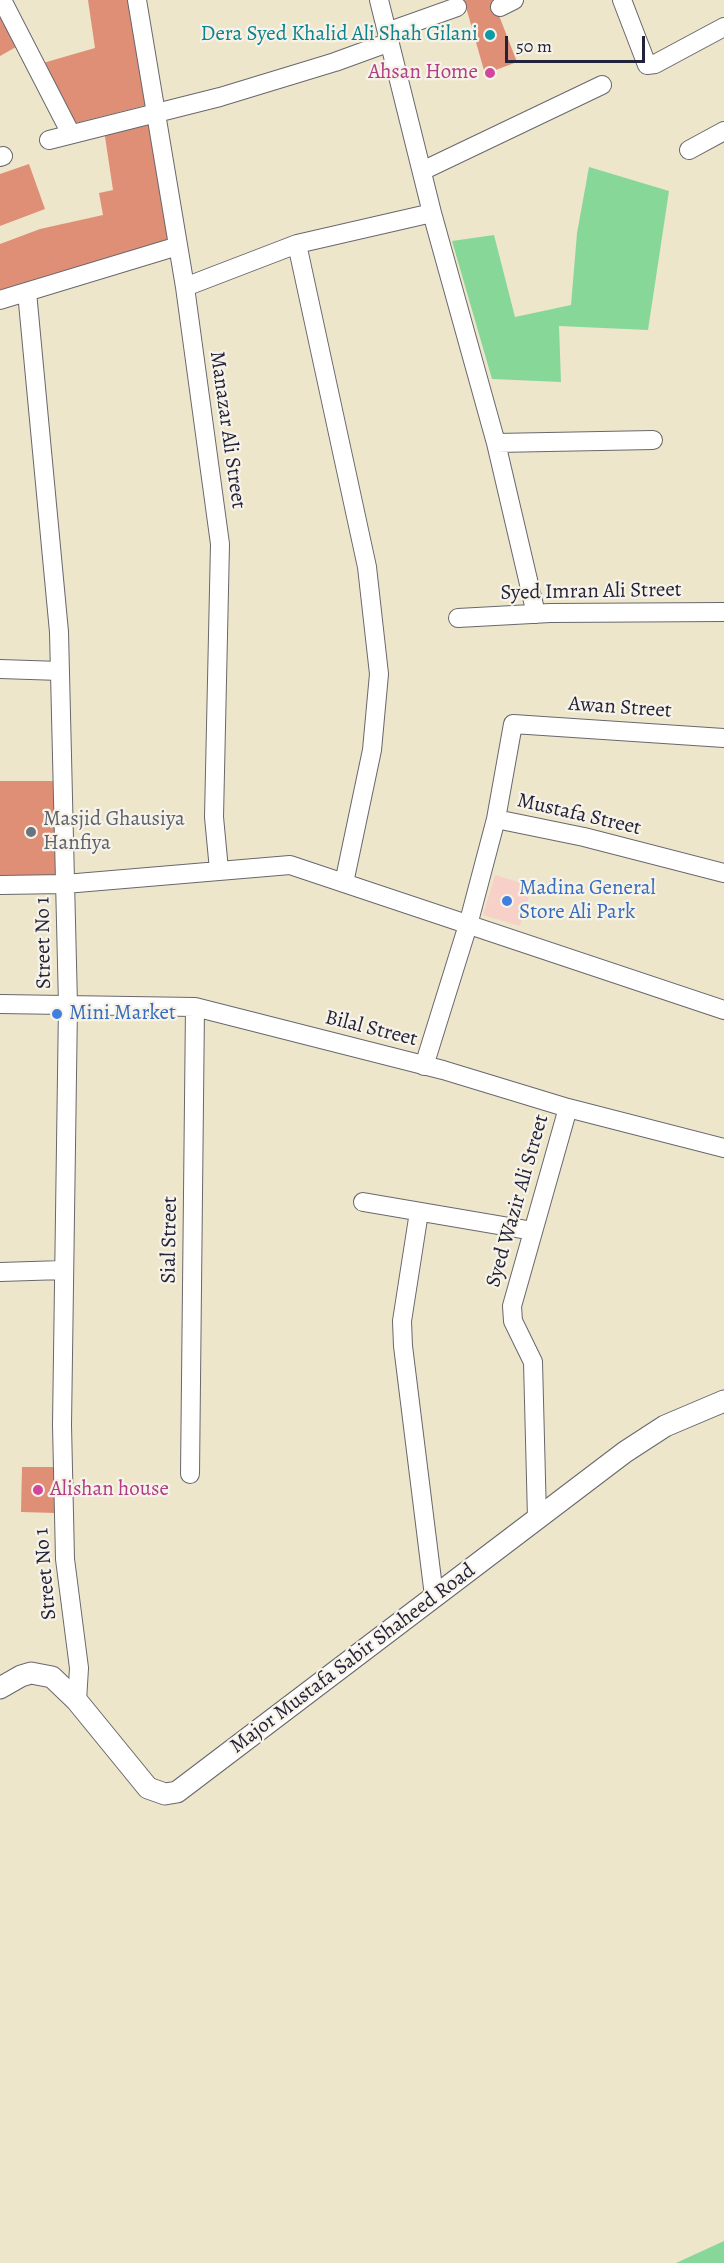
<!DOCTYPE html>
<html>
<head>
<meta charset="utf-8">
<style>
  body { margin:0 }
  #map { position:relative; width:724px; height:2263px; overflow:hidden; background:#ede6cb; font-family:Alegreya,serif }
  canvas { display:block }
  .scale { position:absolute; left:505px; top:36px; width:140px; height:27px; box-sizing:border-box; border:3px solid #22223b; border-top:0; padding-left:8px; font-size:18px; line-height:21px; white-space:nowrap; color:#22223b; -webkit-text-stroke:4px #f7f3e8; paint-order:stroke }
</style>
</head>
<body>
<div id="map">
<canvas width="724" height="2263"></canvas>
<div class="scale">50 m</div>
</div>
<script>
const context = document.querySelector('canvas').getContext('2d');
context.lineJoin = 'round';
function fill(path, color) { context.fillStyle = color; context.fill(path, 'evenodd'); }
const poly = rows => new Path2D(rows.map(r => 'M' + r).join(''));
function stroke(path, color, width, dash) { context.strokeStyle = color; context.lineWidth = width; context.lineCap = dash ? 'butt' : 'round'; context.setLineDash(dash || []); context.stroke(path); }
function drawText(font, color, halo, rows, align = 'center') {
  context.font = font + ' Alegreya,serif'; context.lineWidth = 4.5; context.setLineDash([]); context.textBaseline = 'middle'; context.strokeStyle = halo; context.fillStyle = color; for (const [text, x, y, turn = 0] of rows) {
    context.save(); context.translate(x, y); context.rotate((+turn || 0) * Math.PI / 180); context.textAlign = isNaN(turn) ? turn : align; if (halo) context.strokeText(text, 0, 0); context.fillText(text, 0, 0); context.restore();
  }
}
const built = poly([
  [495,875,532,886,520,926,483,915]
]);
const green = poly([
  [589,167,669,191,648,330,559,326,561,382,492,379,452,241,494,235,515,317,571,305,577,233],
  [724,2241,724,2263,676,2263]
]);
const building = poly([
  [88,0,130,0,151,104,72,124,43,63,95,48],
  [464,0,493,0,517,62,485,74],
  [0,15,16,47,0,56],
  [154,123,172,246,0,291,0,244,40,229,103,215,99,193,113,190,104,130],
  [29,164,45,209,0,226,0,174],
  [0,781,62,781,64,882,0,883],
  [22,1467,56,1467,55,1513,21,1512]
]);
const minor = poly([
  [2,0,71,134],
  [137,0,185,287,220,544,214,817,219,870],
  [622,0,647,65,655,64,724,27],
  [500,7,514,0],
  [387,32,457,7],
  [49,140,220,97,335,62,390,42],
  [689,150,724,131],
  [0,157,3,156],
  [422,171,602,85],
  [432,213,496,443,536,614],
  [297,244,367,567,379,674,372,750,344,883],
  [185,287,297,244,432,213,379,0],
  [27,292,59,632,68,1005,62,1425,65,1559,79,1668,77,1701],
  [0,300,178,246],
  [496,443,653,440],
  [458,618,550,613,724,612],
  [0,669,60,671],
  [496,819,513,724,724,738],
  [0,885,65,884,290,865,724,1010],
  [0,1004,195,1007,443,1070,568,1108,724,1148],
  [424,1066,468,925,496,819,584,837,724,873],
  [363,1202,533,1231],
  [419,1212,402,1321,403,1346,434,1596],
  [0,1272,63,1270],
  [190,1474,195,1007],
  [537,1518,533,1362,513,1321,512,1306,568,1108]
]);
const tertiary = poly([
  [0,1688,21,1676,31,1673,52,1677,77,1701,148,1788,165,1794,177,1792,625,1452,665,1426,724,1401]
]);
const markers = [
  [490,35,6,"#0f9aa8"],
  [490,73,6,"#d1479c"],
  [31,832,6,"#6b7280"],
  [507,901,6,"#3f7fe0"],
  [57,1014,6,"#3f7fe0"],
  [38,1490,6,"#d1479c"]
];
const cultureNames = [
  ["Dera Syed Khalid Ali Shah Gilani",478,35]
];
const hotelNames = [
  ["Ahsan Home",478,73],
  ["Alishan house",50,1490,"left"]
];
const streetNames = [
  ["Manazar Ali Street",227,430,82],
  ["Syed Imran Ali Street",591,592,-1],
  ["Awan Street",620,708,4],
  ["Mustafa Street",579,815,13],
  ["Street No 1",44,943,-91],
  ["Bilal Street",371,1029,14],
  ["Syed Wazir Ali Street",518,1201,-74],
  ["Sial Street",170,1240,-89],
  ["Street No 1",46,1574,-95],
  ["Major Mustafa Sabir Shaheed Road",353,1659,-37]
];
const worshipNames = [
  ["Masjid Ghausiya",43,820],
  ["Hanfiya",43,844]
];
const shopNames = [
  ["Madina General",519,889],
  ["Store Ali Park",519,913],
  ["Mini Market",69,1014]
];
fill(built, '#f7d1c7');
fill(green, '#87d898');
fill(building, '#e08f77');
stroke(minor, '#69676d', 20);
stroke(tertiary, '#69676d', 23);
stroke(minor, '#fff', 18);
stroke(tertiary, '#fff', 21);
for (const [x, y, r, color] of markers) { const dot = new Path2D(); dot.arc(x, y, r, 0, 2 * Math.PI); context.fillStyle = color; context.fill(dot); stroke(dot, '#f7f3e8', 2); }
drawText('21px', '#0d838f', '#f7f3e8', cultureNames, 'right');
drawText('21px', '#b23c85', '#f7f3e8', hotelNames, 'right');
drawText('21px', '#22223b', '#f7f3e8', streetNames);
drawText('21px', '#5b616d', '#f7f3e8', worshipNames, 'left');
drawText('21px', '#366cbe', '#f7f3e8', shopNames, 'left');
</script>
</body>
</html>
